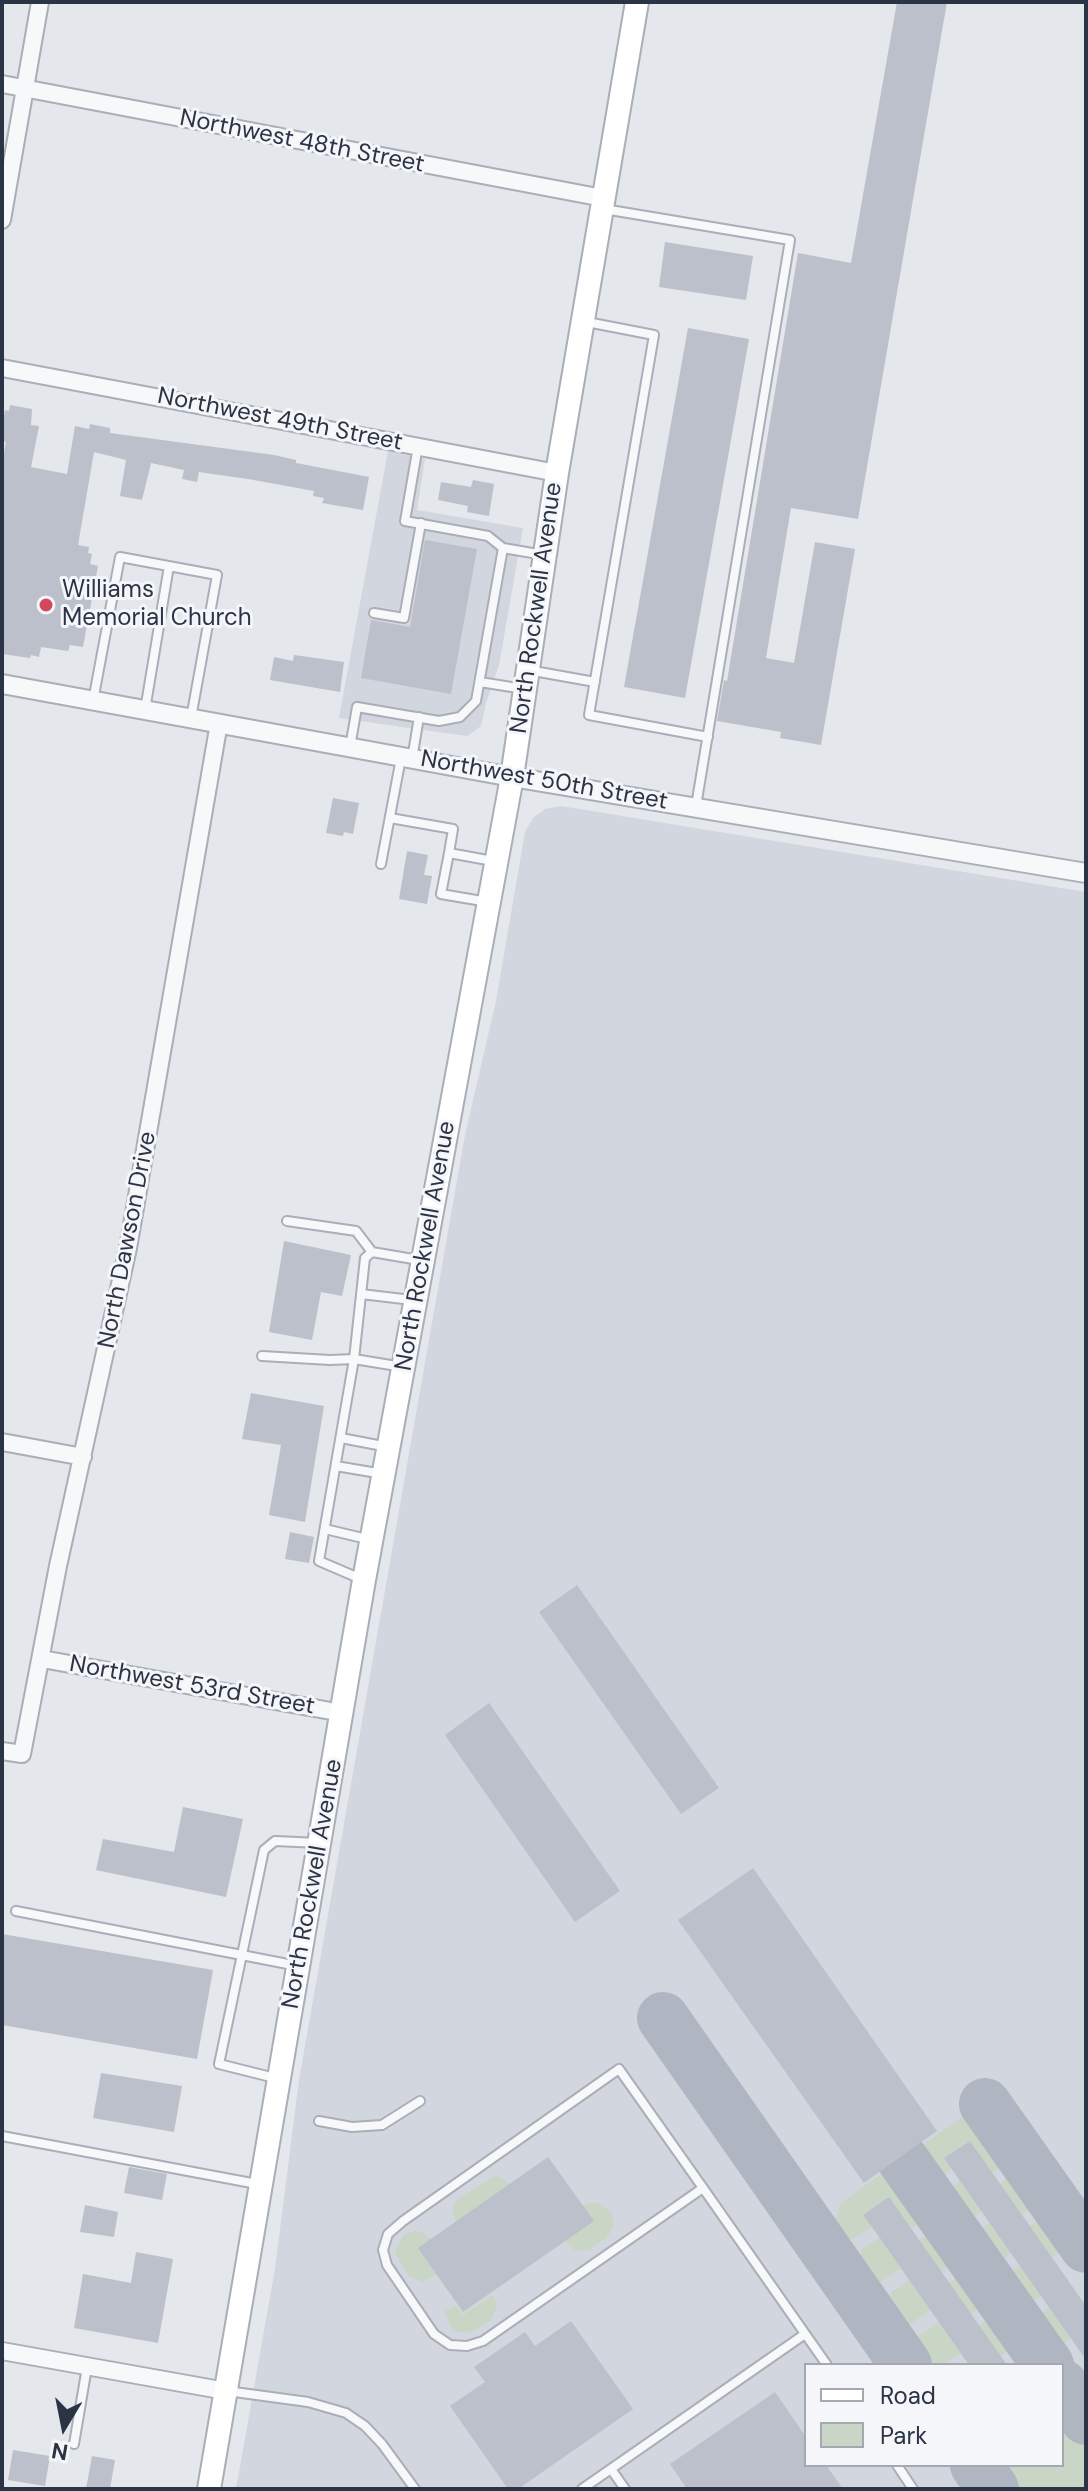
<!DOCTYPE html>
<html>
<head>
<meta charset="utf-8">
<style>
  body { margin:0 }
  #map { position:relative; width:1088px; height:2491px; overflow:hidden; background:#e4e7ec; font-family:"DM Sans",sans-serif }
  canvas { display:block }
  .frame { position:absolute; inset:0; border:4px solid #2b3445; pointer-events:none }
  .legend { position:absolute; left:804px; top:2363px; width:260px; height:104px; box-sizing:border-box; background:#f4f6f9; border:2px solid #a4a8b1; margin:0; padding:10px 14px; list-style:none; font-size:24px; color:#2b3445 }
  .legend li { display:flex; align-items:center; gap:16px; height:40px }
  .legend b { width:40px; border:2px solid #a4a8b1 }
  .north { position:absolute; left:24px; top:2387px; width:80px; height:80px; -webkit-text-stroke:6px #f4f6f9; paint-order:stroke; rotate:190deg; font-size:22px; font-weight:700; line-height:32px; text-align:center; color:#2b3445 }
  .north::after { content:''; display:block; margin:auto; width:28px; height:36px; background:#2b3445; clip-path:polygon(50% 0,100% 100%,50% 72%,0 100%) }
</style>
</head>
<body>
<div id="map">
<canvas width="1088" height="2491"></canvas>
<div class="frame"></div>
<ul class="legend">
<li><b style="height:10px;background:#fff"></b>Road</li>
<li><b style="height:22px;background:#c9d6c5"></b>Park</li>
</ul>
<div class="north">N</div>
</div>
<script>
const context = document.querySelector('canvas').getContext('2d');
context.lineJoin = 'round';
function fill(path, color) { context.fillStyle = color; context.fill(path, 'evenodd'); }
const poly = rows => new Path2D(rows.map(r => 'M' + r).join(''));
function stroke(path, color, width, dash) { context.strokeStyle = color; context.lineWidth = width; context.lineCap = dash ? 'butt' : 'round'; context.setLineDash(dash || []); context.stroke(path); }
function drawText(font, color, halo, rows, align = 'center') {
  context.font = font + ' "DM Sans",sans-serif'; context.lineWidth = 6; context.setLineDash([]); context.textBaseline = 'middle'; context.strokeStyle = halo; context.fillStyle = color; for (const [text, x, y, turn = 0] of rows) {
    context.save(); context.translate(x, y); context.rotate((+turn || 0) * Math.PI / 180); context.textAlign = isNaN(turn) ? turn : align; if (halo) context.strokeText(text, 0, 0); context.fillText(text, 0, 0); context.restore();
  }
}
const built = poly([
  [388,451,425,459,417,510,523,528,499,665,486,703,481,726,467,736,339,718],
  [561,806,1086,892,1086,2489,236,2489,275,2269,299,2080,465,1135,496,1001,525,832,533,818,545,809],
  [806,2365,1062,2365,1062,2465,806,2465]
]);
const green = poly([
  [971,2117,983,2119,1006,2153,1004,2164,992,2173,969,2141,945,2158,952,2169,941,2177,927,2173,912,2152,961,2118],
  [894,2164,926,2210,923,2221,911,2229,864,2216,872,2227,851,2240,845,2238,835,2225,840,2204],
  [496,2175,510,2184,456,2222,452,2212,455,2201],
  [1010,2176,1024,2178,1036,2195,1034,2206,1022,2215,1000,2184],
  [960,2181,982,2211,970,2219,959,2218,947,2201,948,2189],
  [590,2203,599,2203,612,2213,613,2228,606,2238,589,2250,575,2251,565,2241,582,2205],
  [1044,2218,1056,2224,1066,2239,1065,2248,1052,2258,1029,2226],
  [990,2223,1011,2253,1000,2262,988,2260,977,2242,979,2230],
  [415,2231,423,2233,431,2239,437,2274,422,2282,409,2276,396,2255,396,2249,404,2235],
  [931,2232,943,2235,955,2252,953,2264,941,2271,919,2240],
  [879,2238,901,2268,881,2282,874,2280,859,2258,862,2249],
  [1020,2266,1041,2296,1029,2304,1018,2302,1006,2285,1008,2273],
  [961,2275,973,2277,984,2294,983,2306,971,2314,949,2283],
  [909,2280,931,2310,910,2324,903,2321,889,2299,892,2292],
  [493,2295,497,2307,491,2320,470,2333,455,2331,450,2326,445,2311,455,2305,463,2315],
  [1049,2308,1071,2338,1060,2346,1047,2345,1036,2328,1038,2316],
  [990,2317,1003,2320,1015,2337,1012,2348,1000,2356,979,2325],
  [939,2322,960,2353,943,2365,933,2364,918,2343,919,2336],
  [1062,2404,1086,2438,1086,2489,1020,2489,1004,2465,1062,2465]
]);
const taxiway = poly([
  [663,2018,906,2365],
  [985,2104,1086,2247],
  [903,2160,1048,2365],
  [1062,2385,1086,2419],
  [976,2465,993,2489]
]);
const building = poly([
  [897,2,947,2,858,519,791,508,766,658,794,663,815,542,855,549,821,745,780,738,781,732,717,721,724,680,727,681,798,253,851,263],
  [665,242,753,256,746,300,659,287],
  [688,328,749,339,685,698,624,687],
  [10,405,32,409,31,425,39,426,31,467,67,474,75,426,89,429,90,424,110,428,110,433,274,455,296,460,296,463,369,477,363,510,322,503,324,498,313,496,314,491,248,479,199,472,197,482,182,479,184,470,151,463,142,500,120,496,126,460,94,452,78,545,89,547,88,553,92,554,90,564,98,566,83,647,70,645,68,651,41,647,39,657,31,655,30,658,2,654,2,464,6,442,2,441,2,428,5,410,9,411],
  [473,480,494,484,489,516,467,512,468,506,438,500,441,482,471,487],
  [425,540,477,549,451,694,361,678,371,620,410,627],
  [294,655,344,662,340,692,270,680,274,657,293,661],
  [333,798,359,803,353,834,344,832,343,836,326,833],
  [407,851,428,855,424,875,432,876,427,904,399,899],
  [284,1241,351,1255,342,1296,321,1292,312,1340,269,1332],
  [251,1393,324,1406,305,1522,269,1515,281,1445,242,1439],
  [290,1532,314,1537,309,1563,285,1559],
  [577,1585,719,1788,681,1814,539,1612],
  [489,1703,620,1891,575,1922,445,1735],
  [183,1807,243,1819,226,1897,96,1870,103,1839,174,1852],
  [753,1868,937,2131,864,2183,678,1920],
  [2,1934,213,1970,197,2059,2,2025],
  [101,2073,182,2086,174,2132,93,2118],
  [970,2141,1086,2306,1086,2360,944,2158],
  [548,2157,594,2221,463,2312,418,2248],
  [129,2167,167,2174,162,2200,124,2193],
  [889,2197,941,2271,1007,2365,969,2365,872,2227,863,2215],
  [85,2205,118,2212,114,2237,80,2232],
  [136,2252,173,2259,158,2343,74,2328,83,2274,131,2283],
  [571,2321,633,2409,518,2489,508,2489,450,2406,485,2382,474,2367,525,2332,535,2346],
  [775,2392,806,2437,806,2465,826,2465,843,2489,687,2489,670,2464],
  [13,2450,50,2456,45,2486,8,2480],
  [92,2456,115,2460,110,2489,86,2489]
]);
const service = poly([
  [604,209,790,240,696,806],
  [587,322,654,335,589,715,708,737],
  [418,446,405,521,488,536,503,548,544,555],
  [374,613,404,618,421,523],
  [528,670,595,682],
  [480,682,524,689],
  [93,701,120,557,217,575,191,718],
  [145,710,169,566],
  [350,747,357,707,439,721,460,717,476,701,503,548],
  [412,759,419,717],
  [390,818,453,829,449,853],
  [381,864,401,758],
  [488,902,441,894,449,853,493,861],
  [287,1221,356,1231,372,1252],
  [361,1294,412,1300],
  [262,1356,330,1360,354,1359,403,1367],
  [341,1438,388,1447],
  [336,1466,383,1474],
  [325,1529,371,1540],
  [361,1579,319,1561,354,1359,365,1258,372,1252,419,1260],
  [16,1911,298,1966],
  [279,2079,219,2064,264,1850,275,1841,319,1843],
  [319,2121,352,2127,382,2125,420,2101],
  [2,2136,257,2184],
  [703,2188,483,2341,467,2346,450,2345,434,2334,387,2265,383,2250,388,2234,403,2221,619,2069,703,2188,827,2365],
  [227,2391,308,2402,346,2413,365,2426,382,2444,415,2489],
  [74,2444,87,2367],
  [897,2465,913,2489],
  [611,2469,625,2489],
  [582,2489,805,2334]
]);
const minor = poly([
  [2,84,603,198],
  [2,220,40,2],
  [2,368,557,473],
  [2,1442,83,1457],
  [42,1659,342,1713],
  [2,1751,22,1754,58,1566,128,1248,219,723],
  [2,2351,226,2391]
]);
const tertiary = poly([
  [2,684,512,777,1086,873]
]);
const secondary = poly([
  [209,2489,364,1580,512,777,557,473,637,2]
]);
const markers = [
  [46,605,8,"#d1495b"]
];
const streetNames = [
  ["Northwest 48th Street",302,142,11],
  ["Northwest 49th Street",280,420,11],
  ["North Rockwell Avenue",537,608,-82],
  ["Northwest 50th Street",544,781,10],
  ["North Dawson Drive",128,1240,-79],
  ["North Rockwell Avenue",426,1246,-80],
  ["Northwest 53rd Street",192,1686,10],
  ["North Rockwell Avenue",313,1884,-80]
];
const poiNames = [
  ["Williams",62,591],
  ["Memorial Church",62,619]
];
fill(built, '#d2d6de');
fill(green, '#c9d6c5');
stroke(taxiway, '#b0b6c1', 52);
fill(building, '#bbc0ca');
stroke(service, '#a9aeb7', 12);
stroke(minor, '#a9aeb7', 20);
stroke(tertiary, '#a9aeb7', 22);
stroke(secondary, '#a9aeb7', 26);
stroke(service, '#f7f8fa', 8);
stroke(minor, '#f7f8fa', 16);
stroke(tertiary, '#f7f8fa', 18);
stroke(secondary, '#fff', 22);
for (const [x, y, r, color] of markers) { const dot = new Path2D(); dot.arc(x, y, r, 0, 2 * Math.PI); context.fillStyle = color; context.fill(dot); stroke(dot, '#f4f6f9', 3); }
drawText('24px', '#2b3445', '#f4f6f9', streetNames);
drawText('24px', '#2b3445', '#f4f6f9', poiNames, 'left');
</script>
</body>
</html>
